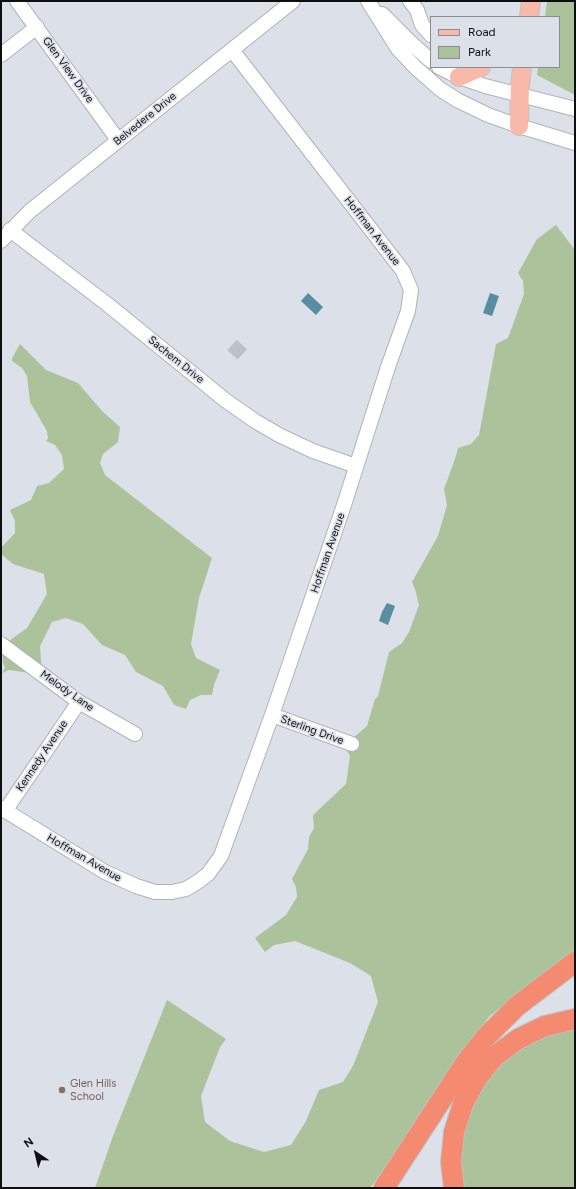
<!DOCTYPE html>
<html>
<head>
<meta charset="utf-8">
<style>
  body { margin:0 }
  #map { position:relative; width:576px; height:1189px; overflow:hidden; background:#dce1e9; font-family:Figtree,sans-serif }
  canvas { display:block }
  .frame { position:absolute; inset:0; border:2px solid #0c0e11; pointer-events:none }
  .legend { position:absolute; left:430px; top:16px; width:130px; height:52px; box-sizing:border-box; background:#dce1e9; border:1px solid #898d93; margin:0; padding:5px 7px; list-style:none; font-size:12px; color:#0c0e11 }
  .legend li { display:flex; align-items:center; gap:8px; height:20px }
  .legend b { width:20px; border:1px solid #898d93 }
  .north { position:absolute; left:16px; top:1133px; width:40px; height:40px; -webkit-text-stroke:3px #dce1e9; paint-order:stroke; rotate:325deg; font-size:11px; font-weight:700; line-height:16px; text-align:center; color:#0c0e11 }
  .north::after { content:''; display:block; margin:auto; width:14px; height:18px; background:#0c0e11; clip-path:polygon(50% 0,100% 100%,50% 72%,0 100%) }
</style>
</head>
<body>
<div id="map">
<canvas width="576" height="1189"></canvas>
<div class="frame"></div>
<ul class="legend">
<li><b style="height:5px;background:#f8b9aa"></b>Road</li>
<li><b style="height:11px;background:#abc29b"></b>Park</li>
</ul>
<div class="north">N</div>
</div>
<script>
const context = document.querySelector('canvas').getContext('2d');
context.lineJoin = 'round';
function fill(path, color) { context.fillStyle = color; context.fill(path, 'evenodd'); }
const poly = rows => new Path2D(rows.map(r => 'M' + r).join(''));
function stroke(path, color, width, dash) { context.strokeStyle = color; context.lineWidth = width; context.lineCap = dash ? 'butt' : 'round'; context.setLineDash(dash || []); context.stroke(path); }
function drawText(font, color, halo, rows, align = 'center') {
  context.font = font + ' Figtree,sans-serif'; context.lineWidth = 3.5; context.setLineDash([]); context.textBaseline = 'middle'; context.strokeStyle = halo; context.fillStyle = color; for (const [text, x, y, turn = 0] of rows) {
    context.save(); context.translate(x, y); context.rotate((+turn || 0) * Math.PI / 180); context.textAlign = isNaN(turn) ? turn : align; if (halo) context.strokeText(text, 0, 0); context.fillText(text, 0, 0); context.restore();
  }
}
const green = poly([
  [547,1,575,1,575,95,537,75,538,67,559,67,559,17,545,17],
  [556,225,575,250,575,951,521,990,489,1017,445,1075,392,1159,370,1188,95,1188,113,1136,167,1000,226,1039,220,1047,201,1096,205,1122,230,1141,264,1152,291,1145,306,1121,319,1090,343,1082,353,1066,378,1002,371,976,350,963,295,941,274,945,265,952,255,938,286,915,297,897,296,887,292,879,308,849,309,837,314,828,313,815,346,784,350,756,344,746,367,726,375,699,378,696,389,652,402,643,409,632,419,605,415,589,412,582,438,536,447,505,444,489,455,459,458,448,471,444,479,435,496,344,508,338,524,294,523,281,518,273,537,239],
  [20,344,46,370,78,383,102,411,120,427,118,442,103,454,100,463,105,475,212,558,199,598,191,644,196,658,220,670,214,685,212,695,201,695,190,700,186,709,174,705,163,686,136,672,125,655,102,645,83,624,66,618,52,622,40,646,42,677,30,673,9,670,2,673,5,668,3,663,2,646,27,628,47,594,44,574,13,564,1,554,1,548,15,533,15,521,10,510,31,500,37,486,49,483,64,469,62,455,55,445,46,441,48,438,47,431,30,402,27,376,22,368,12,361,12,358],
  [575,1021,575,1188,456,1188,465,1108,495,1059]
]);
const water = poly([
  [308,293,323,307,316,315,301,301],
  [490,293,499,296,492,316,483,313],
  [387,603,395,606,388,625,379,621,382,612]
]);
const minorTunnel = poly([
  [232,345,244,356]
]);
const minor = poly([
  [17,1,118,140],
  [368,1,398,49,416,68,440,89,457,100,488,115,519,126,575,143],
  [410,1,417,10,422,25,431,35],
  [382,14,410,42,431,61],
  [1,55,37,27],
  [439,67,459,77,485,86,575,109],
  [10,230,107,304,225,400,255,421,279,435,313,451,356,466],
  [1,241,30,211,293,1],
  [1,644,79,702,135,734],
  [272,715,352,744],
  [1,808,105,872,136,886,155,892,172,892,186,889,199,881,208,874,221,856,272,715,344,505,388,367,408,311,411,290,403,271,232,50],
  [5,811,79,702]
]);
const major = poly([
  [529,17,531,1],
  [459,77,481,67],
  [519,126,520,87,522,67]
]);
const highway = poly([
  [384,1188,466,1062,485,1038,517,1006,575,962],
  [454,1188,451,1162,454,1132,463,1104,477,1078,495,1056,518,1039,545,1026,575,1019]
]);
const markers = [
  [62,1090,4,"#8d6e63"]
];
const streetNames = [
  ["Glen View Drive",68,70,54],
  ["Belvedere Drive",145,119,-39],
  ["Hoffman Avenue",372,231,52],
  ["Sachem Drive",176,360,39],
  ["Hoffman Avenue",328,553,-71],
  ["Melody Lane",67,691,35],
  ["Sterling Drive",312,730,20],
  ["Kennedy Avenue",42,756,-56],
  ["Hoffman Avenue",84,858,30]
];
const educationNames = [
  ["Glen Hills",70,1084],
  ["School",70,1097]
];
fill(green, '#abc29b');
fill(water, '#598da1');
stroke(minorTunnel, '#bdc1c9', 14, [14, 7]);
stroke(minor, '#aeb3ba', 16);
stroke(major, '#c0c0c1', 20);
stroke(highway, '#c0c0c1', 22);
stroke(minor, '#fff', 14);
stroke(major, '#f8b9aa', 18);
stroke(highway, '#f48b71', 20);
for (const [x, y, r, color] of markers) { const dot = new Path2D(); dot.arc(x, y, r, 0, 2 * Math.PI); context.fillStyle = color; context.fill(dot); stroke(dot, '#dce1e9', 1.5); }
drawText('11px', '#0c0e11', '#dce1e9', streetNames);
drawText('11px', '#785e54', '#dce1e9', educationNames, 'left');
</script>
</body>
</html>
